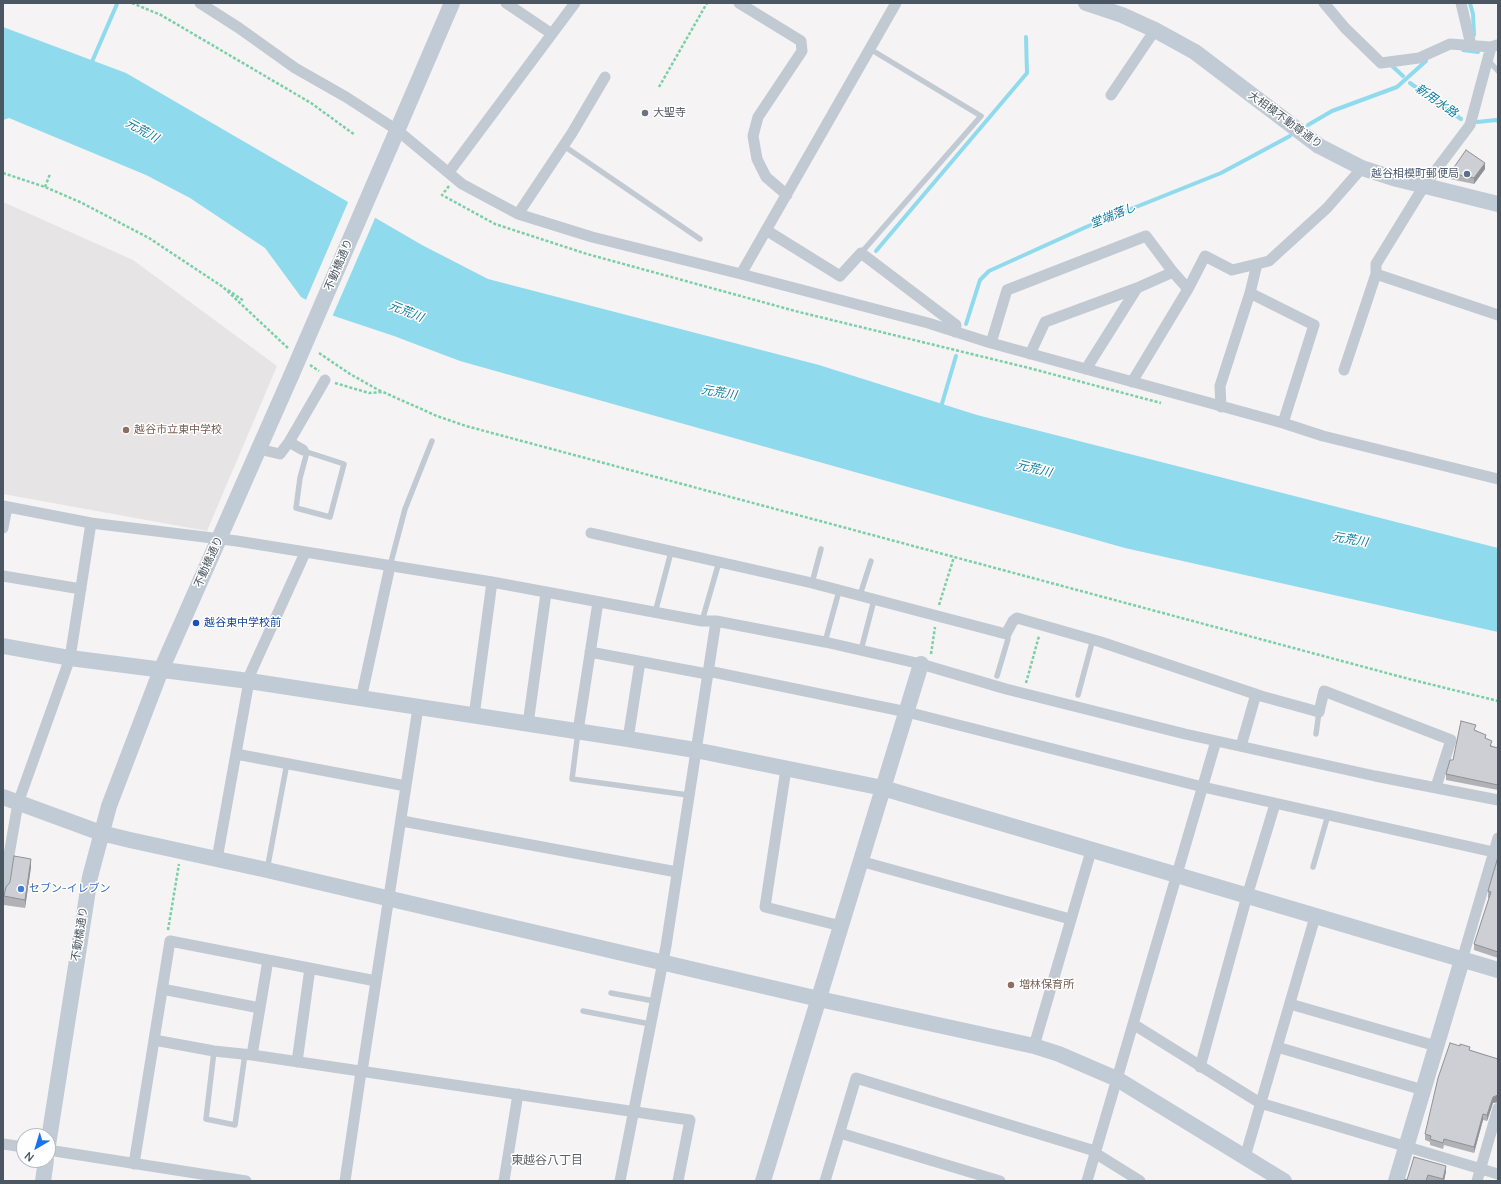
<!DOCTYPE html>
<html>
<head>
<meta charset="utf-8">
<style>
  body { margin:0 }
  #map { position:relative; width:1501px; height:1184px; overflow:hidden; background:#f5f3f3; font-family:Manrope,sans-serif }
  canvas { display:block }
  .frame { position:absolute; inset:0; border:4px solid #4a5661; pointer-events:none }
  .north { position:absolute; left:16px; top:1128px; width:40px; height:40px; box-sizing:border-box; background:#fff; border:1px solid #b7bbc0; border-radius:50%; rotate:218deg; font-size:11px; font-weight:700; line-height:16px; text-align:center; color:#4a5661 }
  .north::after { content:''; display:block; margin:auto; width:14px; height:18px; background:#1a73e8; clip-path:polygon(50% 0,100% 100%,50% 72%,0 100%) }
</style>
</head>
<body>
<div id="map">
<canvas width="1501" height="1184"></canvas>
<div class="frame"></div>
<div class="north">N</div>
</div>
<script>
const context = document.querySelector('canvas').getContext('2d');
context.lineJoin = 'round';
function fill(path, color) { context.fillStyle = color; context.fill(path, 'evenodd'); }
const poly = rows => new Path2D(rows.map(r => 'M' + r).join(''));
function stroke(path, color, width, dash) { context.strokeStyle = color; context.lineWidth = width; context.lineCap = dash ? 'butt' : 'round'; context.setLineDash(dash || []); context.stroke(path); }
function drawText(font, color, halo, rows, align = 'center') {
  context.font = font + ' Manrope,"Noto Sans JP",sans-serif'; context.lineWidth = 3; context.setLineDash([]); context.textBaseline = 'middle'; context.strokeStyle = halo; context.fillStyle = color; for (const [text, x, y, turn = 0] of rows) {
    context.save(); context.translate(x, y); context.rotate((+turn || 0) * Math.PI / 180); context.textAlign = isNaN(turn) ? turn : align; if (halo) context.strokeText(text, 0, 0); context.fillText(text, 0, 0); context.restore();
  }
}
const education = poly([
  [3,202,133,260,277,366,207,531,3,494]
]);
const water = poly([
  [3,27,126,73,422,245,488,279,819,365,977,415,1498,548,1498,632,1125,548,460,361,394,336,334,316,301,297,265,248,190,198,146,175,9,118,3,120]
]);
const pier = poly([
  [349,200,376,216,332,317,305,302]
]);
const stream = poly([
  [1470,3,1473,14,1474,35],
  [1463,50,1478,52],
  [91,64,117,4],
  [1391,65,1403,76],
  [1410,83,1461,119],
  [1477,122,1496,120,1498,121],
  [1308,125,1332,111,1397,87,1426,61],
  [876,251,1027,73,1026,37],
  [966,324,980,280,989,271,1086,227,1221,173,1290,136],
  [941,407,956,356]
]);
const path = poly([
  [132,3,161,15,311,103,355,135],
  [659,87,707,3],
  [3,173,45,187,80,202,149,238,223,287,289,349],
  [449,186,442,195,495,224,587,254,799,312,1029,368,1161,403],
  [45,187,50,174],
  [228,290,244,301],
  [319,353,350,374,382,392],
  [310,365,319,371],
  [335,383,369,393,383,392,437,416,466,426,1409,679,1498,701],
  [939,605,954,557],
  [931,654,935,627],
  [1026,683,1039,636],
  [168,930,179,864]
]);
const lane = poly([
  [1488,60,1498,71],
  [564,146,700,239],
  [861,253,981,116,870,49],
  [307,452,344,464,330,517,296,508,300,478,307,452],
  [390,566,405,509,432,441],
  [812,583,821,549],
  [860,595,871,561],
  [655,613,671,552],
  [702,621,719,562],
  [825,642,839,591],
  [861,650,874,600],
  [997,676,1008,639,1007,633],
  [1078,695,1093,639],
  [578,732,572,779,688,795],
  [1316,734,1319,712],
  [1313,867,1328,815],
  [267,870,287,763],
  [611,993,654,1001],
  [583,1011,650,1024],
  [214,1051,206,1119,235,1125,245,1054]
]);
const street = poly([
  [200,3,239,28,295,68,346,97,397,130,462,184,518,214,592,237,741,274,928,323,991,343,1283,423,1323,436,1498,479],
  [506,3,552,34],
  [739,3,801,41,802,51,758,117,753,136,757,159,766,177,787,195],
  [1324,3,1345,28,1381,63,1419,58,1450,44,1491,47,1497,45],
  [1461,3,1471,45],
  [1111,95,1155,30],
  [449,172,575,3],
  [518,214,572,133,605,77],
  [766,230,840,276,861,253,956,325,955,332],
  [741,274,896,3],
  [1376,274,1498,315],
  [1250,293,1314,325,1283,423],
  [991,343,1007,290,1146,236,1173,272],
  [1030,354,1045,322,1137,288,1173,272,1188,289],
  [1086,369,1137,288],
  [1344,370,1376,274,1376,264,1424,186,1470,125,1491,47],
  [1132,382,1188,289,1205,256,1232,270,1257,264],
  [1221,407,1220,386,1250,293,1257,264,1269,261,1327,208,1362,168],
  [289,442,303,450],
  [259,449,280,454,289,442,325,380],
  [3,506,91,523,237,541,492,582,702,621,716,621,825,642,921,664,1006,689,1185,734,1375,776,1498,800],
  [3,528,7,507],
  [591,533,812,583,1006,634,1013,621,1017,618,1101,642,1261,696,1319,712,1324,691,1451,740,1436,787],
  [3,576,81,589],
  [590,652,707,674],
  [708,671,907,712,1203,787,1498,853],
  [247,681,305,553],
  [361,699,390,566],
  [474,716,492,582],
  [528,724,546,593],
  [578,731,598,602],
  [628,739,640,662],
  [1241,746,1256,694],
  [236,754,406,786],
  [786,769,765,907,841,926],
  [402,821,677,872],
  [217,859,249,681],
  [860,861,1070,919],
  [3,889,18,803,70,658,91,523],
  [1462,960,1498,838],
  [162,989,260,1008],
  [1290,1004,1436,1046],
  [1133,1024,1260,1103,1498,1174],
  [154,1040,214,1051,252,1055,690,1120,678,1181],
  [1034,1046,1091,851],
  [1277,1047,1423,1090],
  [252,1055,268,960],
  [297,1062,310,968],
  [1200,1067,1247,896,1275,804],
  [362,1072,418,708],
  [840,1133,1000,1181],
  [3,1144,24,1147],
  [48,1150,246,1181],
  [1095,1153,1140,1181],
  [1245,1157,1315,917],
  [134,1164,170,941,376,981],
  [345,1181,361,1072],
  [504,1181,518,1094],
  [620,1181,666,946,716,621],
  [825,1181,856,1078,1095,1151],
  [1087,1181,1216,741],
  [1477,1181,1498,1108]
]);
const secondary = poly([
  [1086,3,1122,15,1155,30,1195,52,1319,146,1362,168,1393,178,1498,204],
  [390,147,452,3],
  [3,646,70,658,249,681,628,739,695,750,883,788,1498,970],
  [3,797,101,833,130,840,267,870,819,999,1034,1046,1059,1054,1117,1079,1284,1181],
  [48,1145,90,877,109,806,161,670,291,376],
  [43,1181,46,1160],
  [763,1181,921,664],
  [1396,1181,1462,960]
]);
const secondaryBridge = poly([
  [291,376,390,147]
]);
const wall = poly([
  [1485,169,1474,184,1450,179,1450,173],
  [1476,730,1486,738,1492,746,1498,748,1498,790,1446,780,1446,774,1453,760],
  [1498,857,1498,958,1474,950,1474,944,1489,898,1488,898,1488,891],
  [31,867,25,908,4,905,4,896],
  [1470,1050,1498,1059,1498,1102,1493,1103,1487,1121,1483,1120,1474,1153,1444,1145,1443,1149,1430,1145,1430,1142,1425,1140,1425,1134],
  [1414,1157,1446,1171,1444,1181,1432,1181,1428,1180,1407,1180]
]);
const shadedWall = poly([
  [1485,163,1485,169,1474,184,1474,178],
  [31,859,31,867,25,908,25,900],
  [1498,1095,1498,1102,1493,1103,1487,1121,1487,1115,1493,1097],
  [1483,1114,1483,1120,1474,1153,1474,1147],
  [1446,1166,1446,1171,1444,1181,1443,1181]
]);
const building = poly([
  [1466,150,1485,163,1474,178,1450,173,1466,150],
  [1461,721,1476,725,1474,730,1486,735,1485,738,1492,741,1490,746,1498,748,1498,785,1446,774,1450,760,1453,760,1461,721],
  [14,856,31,859,25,900,4,896,6,887,10,882,14,856],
  [1498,857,1498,952,1474,944,1491,892,1488,891,1498,857],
  [1450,1043,1460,1046,1460,1044,1470,1047,1469,1050,1498,1059,1498,1095,1493,1097,1487,1115,1483,1114,1474,1147,1444,1139,1443,1143,1430,1139,1431,1136,1425,1134,1438,1078,1450,1043],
  [1414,1157,1446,1166,1443,1179,1428,1175,1426,1181,1404,1181,1405,1179,1407,1180,1414,1157]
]);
const markers = [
  [645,113,4,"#6b7280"],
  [1467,174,4,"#5c6f8a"],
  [126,430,4,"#8d6e63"],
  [196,623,4,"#1a4fb4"],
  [21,889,4,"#3f7fe0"],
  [1011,985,4,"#8d6e63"]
];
const worshipNames = [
  ["大聖寺",653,113]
];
const streetNames = [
  ["大相模不動尊通り",1285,120,36],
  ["不動橋通り",339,265,-67],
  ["不動橋通り",209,562,-66],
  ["不動橋通り",80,934,-81]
];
const serviceNames = [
  ["越谷相模町郵便局",1459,174]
];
const educationNames = [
  ["越谷市立東中学校",134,430],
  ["増林保育所",1019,985]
];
const transitNames = [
  ["越谷東中学校前",204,623]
];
const shopNames = [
  ["セブン-イレブン",29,889]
];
const waterNames = [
  ["新用水路",1436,101,35],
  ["元荒川",142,131,29],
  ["堂端落し",1113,216,-22],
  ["元荒川",406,312,22],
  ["元荒川",719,393,10],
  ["元荒川",1034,469,14],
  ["元荒川",1350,540,10]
];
const neighbourhoodNames = [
  ["東越谷八丁目",547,1161]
];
fill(education, '#e6e4e5');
fill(water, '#90daee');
fill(pier, '#f5f3f3');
stroke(stream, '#90daee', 4);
stroke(path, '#7ad0a6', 2.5, [3, 2]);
stroke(lane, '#c1cad2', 5.5);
stroke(street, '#c1cad2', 11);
stroke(secondary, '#c1cbd6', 16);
stroke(secondaryBridge, '#c1cbd6', 16);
fill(wall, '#b0b2b7');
fill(shadedWall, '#909195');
fill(building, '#cdcfd5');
stroke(building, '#909195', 1);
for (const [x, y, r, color] of markers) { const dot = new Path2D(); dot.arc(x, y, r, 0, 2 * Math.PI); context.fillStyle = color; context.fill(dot); stroke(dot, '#fff', 1.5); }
drawText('11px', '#5b616d', '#fff', worshipNames, 'left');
drawText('11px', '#4a5661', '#fff', streetNames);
drawText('11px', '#4e5e75', '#fff', serviceNames, 'right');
drawText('11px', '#785e54', '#fff', educationNames, 'left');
drawText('11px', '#164399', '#fff', transitNames, 'left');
drawText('11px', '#366cbe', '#fff', shopNames, 'left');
drawText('italic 12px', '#0c7c9b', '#fff', waterNames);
drawText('12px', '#5f6368', '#fff', neighbourhoodNames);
</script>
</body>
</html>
